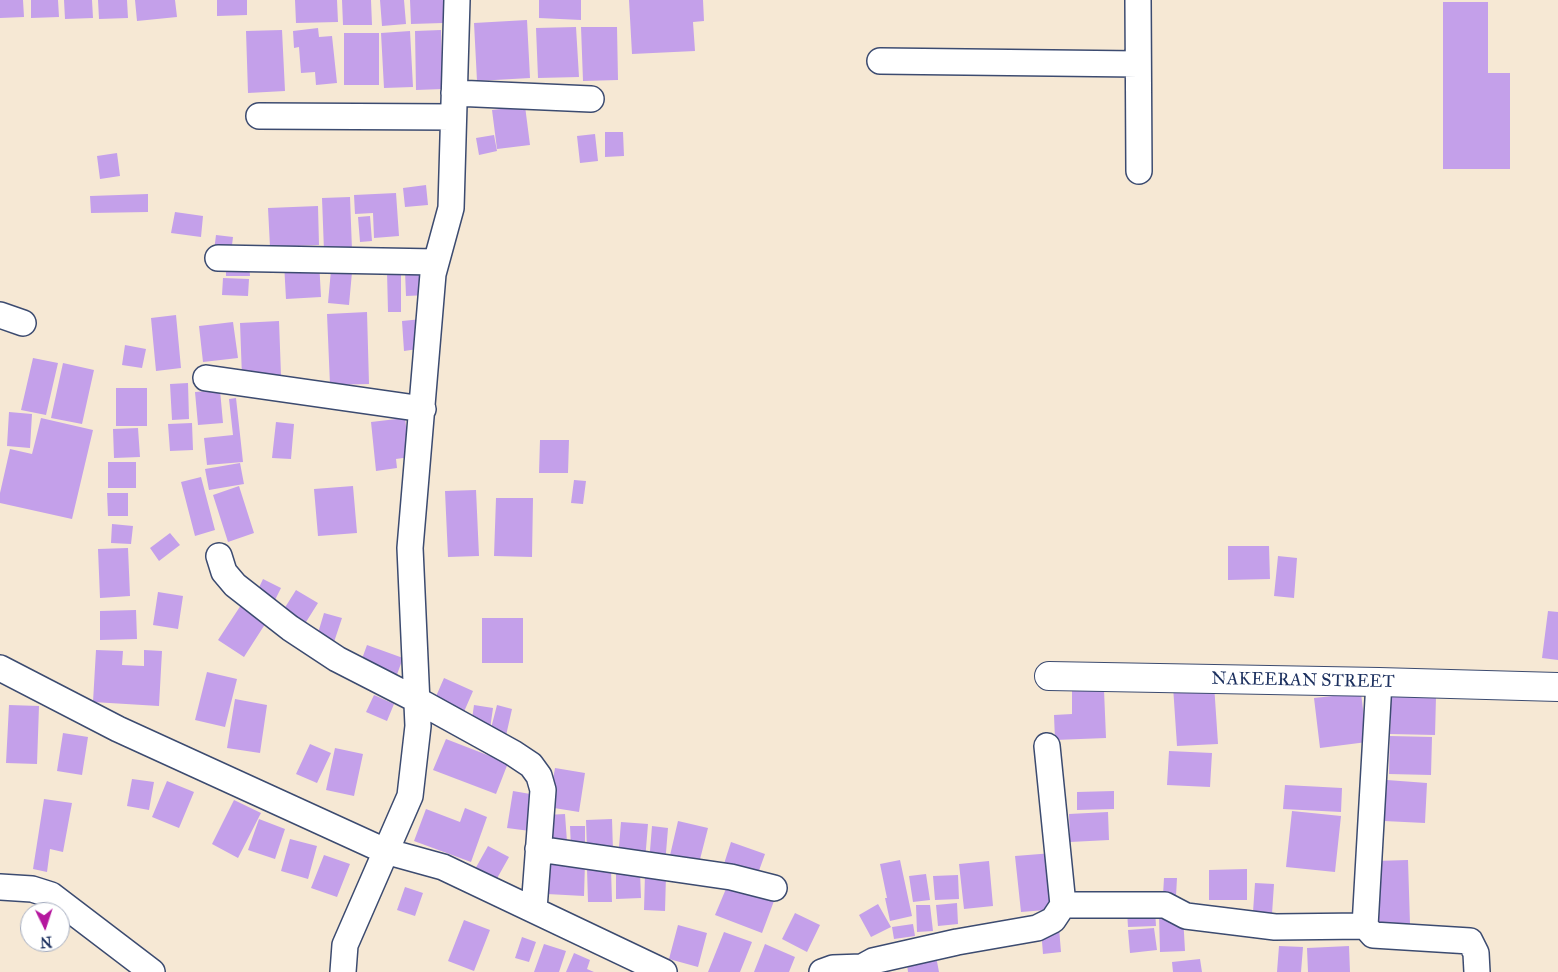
<!DOCTYPE html>
<html>
<head>
<meta charset="utf-8">
<style>
  body { margin:0 }
  #map { position:relative; width:1558px; height:972px; overflow:hidden; background:#f6e8d4; font-family:"IM FELL Great Primer",serif }
  canvas { display:block }
  .north { position:absolute; left:20px; top:902px; width:50px; height:50px; box-sizing:border-box; background:#fff; border:1px solid #a4acbf; border-radius:50%; rotate:176deg; font-size:14px; font-weight:700; line-height:20px; text-align:center; color:#1b2f5e }
  .north::after { content:''; display:block; margin:auto; width:18px; height:22px; background:#b5179e; clip-path:polygon(50% 0,100% 100%,50% 72%,0 100%) }
</style>
</head>
<body>
<div id="map">
<canvas width="1558" height="972"></canvas>
<div class="north">N</div>
</div>
<script>
const context = document.querySelector('canvas').getContext('2d');
context.lineJoin = 'round';
function fill(path, color) { context.fillStyle = color; context.fill(path, 'evenodd'); }
const poly = rows => new Path2D(rows.map(r => 'M' + r).join(''));
function stroke(path, color, width, dash) { context.strokeStyle = color; context.lineWidth = width; context.lineCap = dash ? 'butt' : 'round'; context.setLineDash(dash || []); context.stroke(path); }
function drawText(font, color, halo, rows, align = 'center') {
  context.font = font + ' "IM FELL Great Primer",serif'; context.lineWidth = 4.5; context.setLineDash([]); context.textBaseline = 'middle'; context.strokeStyle = halo; context.fillStyle = color; for (const [text, x, y, turn = 0] of rows) {
    context.save(); context.translate(x, y); context.rotate((+turn || 0) * Math.PI / 180); context.textAlign = isNaN(turn) ? turn : align; if (halo) context.strokeText(text, 0, 0); context.fillText(text, 0, 0); context.restore();
  }
}
const building = poly([
  [0,0,23,0,24,17,0,18],
  [31,0,58,0,59,17,31,18],
  [64,0,92,0,93,18,65,19],
  [98,0,127,0,128,18,99,19],
  [135,0,175,0,177,17,137,21],
  [217,0,247,0,247,15,217,16],
  [295,0,337,0,338,22,296,23],
  [342,0,371,0,372,25,343,25],
  [380,0,404,0,406,24,382,26],
  [410,0,443,0,443,23,411,24],
  [539,0,581,0,581,20,539,18],
  [629,0,703,0,704,21,693,22,695,51,632,54],
  [1443,2,1488,2,1488,73,1510,73,1510,169,1443,169],
  [527,20,530,78,477,81,474,23],
  [576,27,579,77,538,78,536,28],
  [581,27,617,27,618,80,583,81],
  [318,28,319,37,332,36,337,83,316,85,315,72,301,73,299,47,294,48,293,31],
  [282,30,285,91,248,93,246,31],
  [441,30,443,89,416,90,415,31],
  [410,31,413,87,384,88,381,33],
  [344,33,379,33,379,85,344,85],
  [525,106,530,145,497,149,492,110],
  [605,132,623,132,624,156,605,157],
  [595,134,598,161,580,163,577,136],
  [494,135,497,151,479,155,476,138],
  [117,153,120,176,100,179,97,156],
  [426,185,428,205,405,207,403,188],
  [396,193,399,236,374,238,373,213,355,214,354,195],
  [148,194,148,212,91,213,90,196],
  [350,197,352,250,324,251,322,198],
  [318,206,319,245,270,247,268,208],
  [175,212,203,216,201,237,171,233],
  [370,216,372,241,360,242,358,217],
  [216,235,233,237,231,253,214,251],
  [226,260,249,260,250,276,226,276],
  [319,261,321,297,286,299,284,263],
  [331,270,352,272,349,305,328,303],
  [387,271,401,271,401,312,388,312],
  [405,271,427,271,428,295,406,296],
  [223,278,249,279,248,296,222,295],
  [367,312,369,384,330,385,327,314],
  [176,315,181,368,156,371,151,318],
  [422,319,425,348,404,351,402,321],
  [279,321,281,375,242,377,240,323],
  [233,322,238,358,203,362,199,326],
  [125,345,146,349,142,368,122,365],
  [33,358,58,363,46,415,21,410],
  [63,363,94,370,82,424,51,418],
  [188,383,189,419,172,420,170,384],
  [116,388,147,388,147,426,116,426],
  [220,390,223,423,198,425,195,392],
  [236,398,243,462,207,465,204,438,233,435,229,399],
  [9,412,32,414,30,448,7,446],
  [41,418,93,430,72,519,0,503,0,493,10,449,32,454],
  [405,418,410,457,396,459,397,468,376,471,371,422],
  [276,422,294,424,291,459,272,458],
  [192,423,193,450,170,451,168,424],
  [138,428,140,457,114,458,113,429],
  [540,440,569,440,568,473,539,473],
  [108,462,136,462,136,488,108,488],
  [240,463,244,484,209,490,205,469],
  [201,477,215,530,195,536,181,482],
  [574,480,586,481,583,504,571,503],
  [239,486,254,533,228,542,213,495],
  [353,486,357,533,318,536,314,489],
  [476,490,479,556,448,557,445,491],
  [107,493,128,493,128,516,108,516],
  [496,498,533,498,532,557,494,556],
  [112,524,133,526,131,544,111,543],
  [170,533,180,545,159,561,150,548],
  [1228,546,1269,546,1270,579,1228,580],
  [128,548,130,596,100,598,98,549],
  [1278,556,1297,558,1294,598,1274,596],
  [263,579,281,588,273,604,255,596],
  [296,590,318,603,301,630,279,617],
  [158,592,183,596,178,629,153,625],
  [243,602,269,618,244,657,218,640],
  [136,610,137,639,100,640,100,611],
  [1548,611,1558,612,1558,660,1542,658],
  [324,613,342,618,332,648,315,643],
  [482,618,523,618,523,663,482,663],
  [367,645,403,658,395,680,359,667],
  [96,650,123,651,122,665,144,666,144,650,162,651,159,706,93,702],
  [207,672,237,679,225,727,195,720],
  [444,678,473,691,463,714,434,701],
  [1214,684,1218,744,1177,746,1173,686],
  [1072,690,1104,690,1106,738,1055,740,1054,715,1072,714],
  [1361,693,1367,742,1320,748,1314,698],
  [374,695,394,704,387,721,366,712],
  [1391,696,1436,697,1435,735,1390,734],
  [235,699,267,705,260,753,227,748],
  [9,705,39,706,37,764,6,763],
  [474,705,493,708,490,729,471,726],
  [497,705,512,709,505,740,489,736],
  [63,733,88,737,82,775,57,771],
  [1390,736,1432,737,1431,775,1389,774],
  [446,739,508,763,496,794,433,770],
  [310,744,331,753,317,783,296,774],
  [335,748,363,754,354,796,326,790],
  [1169,751,1212,753,1210,787,1167,785],
  [555,768,585,773,579,812,548,807],
  [132,779,154,782,149,810,127,806],
  [1387,780,1427,783,1425,823,1384,821],
  [167,781,194,792,179,828,152,817],
  [1285,785,1342,788,1341,812,1283,809],
  [513,791,536,795,530,831,507,828],
  [1114,791,1114,809,1077,810,1077,792],
  [44,799,72,803,63,852,50,849,47,872,33,869],
  [234,800,261,813,238,858,212,844],
  [465,808,487,817,471,862,414,841,426,809,460,822],
  [1292,811,1341,816,1335,872,1286,867],
  [1108,812,1109,840,1070,842,1069,814],
  [565,814,567,842,547,843,546,815],
  [259,819,285,829,275,859,248,850],
  [612,819,613,851,587,852,586,820],
  [678,821,708,828,697,871,668,864],
  [621,822,648,824,645,861,618,859],
  [570,826,585,826,585,848,571,848],
  [652,826,668,828,665,865,649,863],
  [290,839,317,846,308,879,281,871],
  [731,842,765,854,756,879,723,867],
  [488,846,509,857,495,882,474,871],
  [1053,853,1058,909,1021,912,1015,856],
  [324,855,350,864,337,897,311,888],
  [900,860,912,916,890,921,885,898,887,898,880,864],
  [1408,860,1410,924,1376,925,1375,861],
  [989,861,993,906,964,909,959,864],
  [548,862,585,863,584,896,547,894],
  [587,869,611,869,612,902,588,902],
  [1247,869,1247,900,1209,900,1209,870],
  [640,871,641,898,616,899,616,872],
  [645,874,666,875,665,911,644,910],
  [926,874,930,900,913,902,909,876],
  [958,875,959,899,935,900,933,876],
  [1164,878,1177,878,1176,896,1163,895],
  [1255,883,1274,884,1272,914,1253,912],
  [728,884,774,901,762,933,715,915],
  [405,887,423,893,415,916,397,910],
  [957,903,958,924,938,926,936,905],
  [878,904,891,927,871,937,859,915],
  [916,905,930,905,933,931,917,932],
  [1155,910,1156,926,1128,927,1127,911],
  [795,913,820,925,807,952,782,939],
  [1183,915,1185,951,1160,952,1159,916],
  [464,920,490,930,474,971,448,961],
  [913,924,915,936,894,939,892,927],
  [678,925,707,933,698,967,669,959],
  [1059,928,1061,952,1043,954,1041,929],
  [1154,928,1157,950,1130,953,1128,930],
  [724,932,752,942,740,972,708,972],
  [522,937,536,942,529,962,515,958],
  [544,944,566,951,559,972,534,972],
  [765,944,795,957,789,972,754,972],
  [1279,946,1303,947,1301,972,1277,972],
  [1349,946,1350,972,1308,972,1307,948],
  [935,951,939,972,908,972,906,957],
  [574,953,590,960,587,969,594,972,566,972],
  [1200,959,1202,972,1173,972,1172,962]
]);
const minor = poly([
  [1138,0,1139,171],
  [880,61,1138,64],
  [454,93,591,99],
  [259,116,453,117],
  [218,258,436,262],
  [0,315,23,323],
  [206,378,423,409],
  [219,556,224,572,235,585,290,628,337,659,417,700,513,753,531,765,539,776,543,790,534,909],
  [0,668,118,729,385,851,443,867,664,972],
  [1379,682,1365,926,1373,935,1470,941,1476,953,1477,972],
  [538,849,731,877,774,888],
  [0,887,32,889,51,895,152,972],
  [1063,905,1165,905,1186,916,1275,927,1365,926],
  [343,972,345,945,410,796,418,726,410,548,433,274,451,208,457,0],
  [822,972,833,968,862,967],
  [861,972,862,967,873,961,957,942,1037,928,1053,920,1063,905,1047,746]
]);
const tertiary = poly([
  [1049,676,1379,682,1558,687]
]);
const streetNames = [
  ["NAKEERAN STREET",1303,681,1]
];
fill(building, '#c4a0ea');
stroke(minor, '#3c4b70', 28);
stroke(tertiary, '#3c4b70', 30);
stroke(minor, '#fff', 25);
stroke(tertiary, '#fff', 28);
drawText('18px', '#1b2f5e', '#fff', streetNames);
</script>
</body>
</html>
